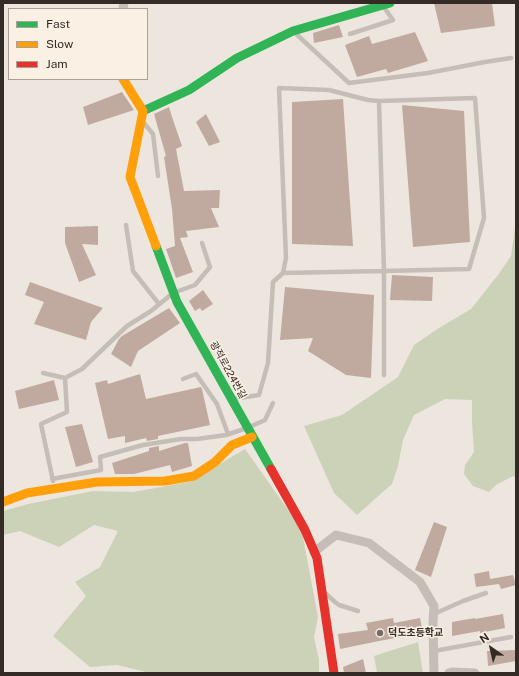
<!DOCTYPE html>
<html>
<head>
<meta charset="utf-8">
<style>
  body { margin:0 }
  #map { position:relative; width:519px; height:676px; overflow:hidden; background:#ece6de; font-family:"Public Sans",sans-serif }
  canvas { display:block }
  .frame { position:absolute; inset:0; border:4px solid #352b26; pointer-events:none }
  .legend { position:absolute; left:8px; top:8px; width:140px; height:72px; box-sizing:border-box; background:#faf0e4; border:1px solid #aba198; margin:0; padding:5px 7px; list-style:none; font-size:12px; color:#352b26 }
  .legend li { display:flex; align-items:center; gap:8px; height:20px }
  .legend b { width:20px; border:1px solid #aba198 }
  .north { position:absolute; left:471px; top:628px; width:40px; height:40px; -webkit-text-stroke:3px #faf0e4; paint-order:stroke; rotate:326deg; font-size:11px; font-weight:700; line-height:16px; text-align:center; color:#352b26 }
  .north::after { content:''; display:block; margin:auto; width:14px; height:18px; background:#352b26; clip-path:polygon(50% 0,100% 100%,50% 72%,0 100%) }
</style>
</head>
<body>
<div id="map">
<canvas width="519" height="676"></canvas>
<div class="frame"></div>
<ul class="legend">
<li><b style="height:5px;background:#30b455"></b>Fast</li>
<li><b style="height:5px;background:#ff9f0a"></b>Slow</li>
<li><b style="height:5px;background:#e5322d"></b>Jam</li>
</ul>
<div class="north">N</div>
</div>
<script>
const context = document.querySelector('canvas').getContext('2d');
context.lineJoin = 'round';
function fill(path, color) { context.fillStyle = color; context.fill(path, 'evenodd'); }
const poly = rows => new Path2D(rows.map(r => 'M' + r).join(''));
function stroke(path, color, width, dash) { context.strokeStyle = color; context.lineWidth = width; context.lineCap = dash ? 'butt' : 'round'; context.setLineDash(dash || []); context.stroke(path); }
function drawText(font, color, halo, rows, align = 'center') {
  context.font = font + ' "Public Sans","Noto Sans KR",sans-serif'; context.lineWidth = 3; context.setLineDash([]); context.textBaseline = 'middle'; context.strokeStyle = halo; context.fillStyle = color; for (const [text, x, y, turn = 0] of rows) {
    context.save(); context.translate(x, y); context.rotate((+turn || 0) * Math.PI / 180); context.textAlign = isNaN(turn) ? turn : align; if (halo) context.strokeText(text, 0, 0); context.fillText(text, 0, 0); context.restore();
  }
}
const green = poly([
  [516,219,516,478,513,476,496,485,489,492,473,486,464,474,465,465,474,452,472,422,472,400,445,399,414,415,403,440,398,466,392,484,357,515,334,493,304,426,342,415,379,390,398,377,414,345,439,328,471,309,498,275,511,256],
  [245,449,291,514,302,532,318,617,314,637,319,660,319,673,150,673,117,665,90,667,53,636,86,596,75,582,100,567,118,531,94,525,59,547,20,531,3,535,3,511,28,504,93,491,133,492,189,482],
  [418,642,423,673,377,673,374,656]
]);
const building = poly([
  [434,3,492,3,495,26,441,33],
  [339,25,343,37,314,43,313,33],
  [415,32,428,61,388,73,386,69,357,77,345,45,369,36,372,44],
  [122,92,134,110,88,125,83,107],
  [343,99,353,246,292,244,292,102],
  [402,105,464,111,470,242,413,247],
  [169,107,172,117,182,146,176,149,184,191,220,190,219,208,211,208,219,227,186,231,188,237,180,238,193,272,176,278,166,249,175,246,172,209,164,157,166,156,154,114],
  [206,114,220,142,209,146,196,122],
  [98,226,98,245,82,244,96,275,79,282,65,243,65,227],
  [392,275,433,277,432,301,390,300],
  [30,282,103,308,91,322,86,340,34,324,44,302,25,295],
  [285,287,374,295,371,378,346,375,308,351,313,338,280,340],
  [203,290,213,304,202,311,200,308,195,311,189,301],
  [169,308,180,323,138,351,131,367,111,354,119,339,122,336],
  [140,374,146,399,201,387,202,389,210,425,158,436,158,439,147,441,146,438,125,443,125,436,108,439,95,383,107,380,108,384],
  [54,380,59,400,19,409,15,391],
  [82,424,93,462,76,467,65,427],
  [185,443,188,443,192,466,172,472,170,465,134,474,115,474,112,463,149,451,149,448,159,446,159,451],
  [434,522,447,527,431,577,415,570],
  [489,571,490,579,513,575,516,585,501,589,499,584,476,587,474,574],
  [503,614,505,628,480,633,480,631,452,636,452,622,475,618,475,619],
  [393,618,394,623,420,618,423,633,379,641,340,649,338,634,368,630,366,623],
  [516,650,516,661,488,666,487,651],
  [363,659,366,673,344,673,343,667]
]);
const lane = poly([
  [294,32,349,83,428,73,485,62,511,58],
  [350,34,393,20,383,6],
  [143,122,153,134,158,176],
  [126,225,133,271,159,304],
  [283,273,286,258,279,88,329,90,368,100,379,101],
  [43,373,65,378,67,412,41,424,53,481],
  [65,378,82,369,127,326,151,311,173,293,195,285,210,267,202,243],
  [183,379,196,374,217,404,228,434],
  [233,399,259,395,268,363,273,282,283,273,384,271,469,269,484,218,475,98,379,101,384,271,384,375],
  [52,479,101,470,100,457,143,445,181,439,197,439,226,435,247,428,265,420,273,403],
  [325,593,335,602,339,605,358,611],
  [434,614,463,601,486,593],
  [434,651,511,637]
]);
const street = poly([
  [123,9,124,3],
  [314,552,336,535,369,543,420,582,434,606,433,622,434,673],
  [449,673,452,672,475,673]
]);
const fast = poly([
  [143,111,189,90,237,58,293,31,390,3],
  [156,246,177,302,271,469]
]);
const slow = poly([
  [123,79,143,111,130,177,156,246],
  [3,502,27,493,97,482,165,481,194,476,215,462,232,445,252,437]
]);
const jam = poly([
  [271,469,305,530,317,558,334,673]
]);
const markers = [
  [380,633,4,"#756c66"]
];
const streetNames = [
  ["광적로224번길",228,370,61]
];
const poiNames = [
  ["덕도초등학교",388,633]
];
fill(green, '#ccd2b7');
fill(building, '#c0aa9f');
stroke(lane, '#c4beb7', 4.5);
stroke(street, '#c4beb7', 9);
stroke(fast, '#30b455', 9);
stroke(slow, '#ff9f0a', 9);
stroke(jam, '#e5322d', 9);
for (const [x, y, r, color] of markers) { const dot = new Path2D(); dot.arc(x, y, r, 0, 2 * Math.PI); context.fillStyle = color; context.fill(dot); stroke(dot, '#faf0e4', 1.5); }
drawText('10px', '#352b26', '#faf0e4', streetNames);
drawText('bold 10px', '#352b26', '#faf0e4', poiNames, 'left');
</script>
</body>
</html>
